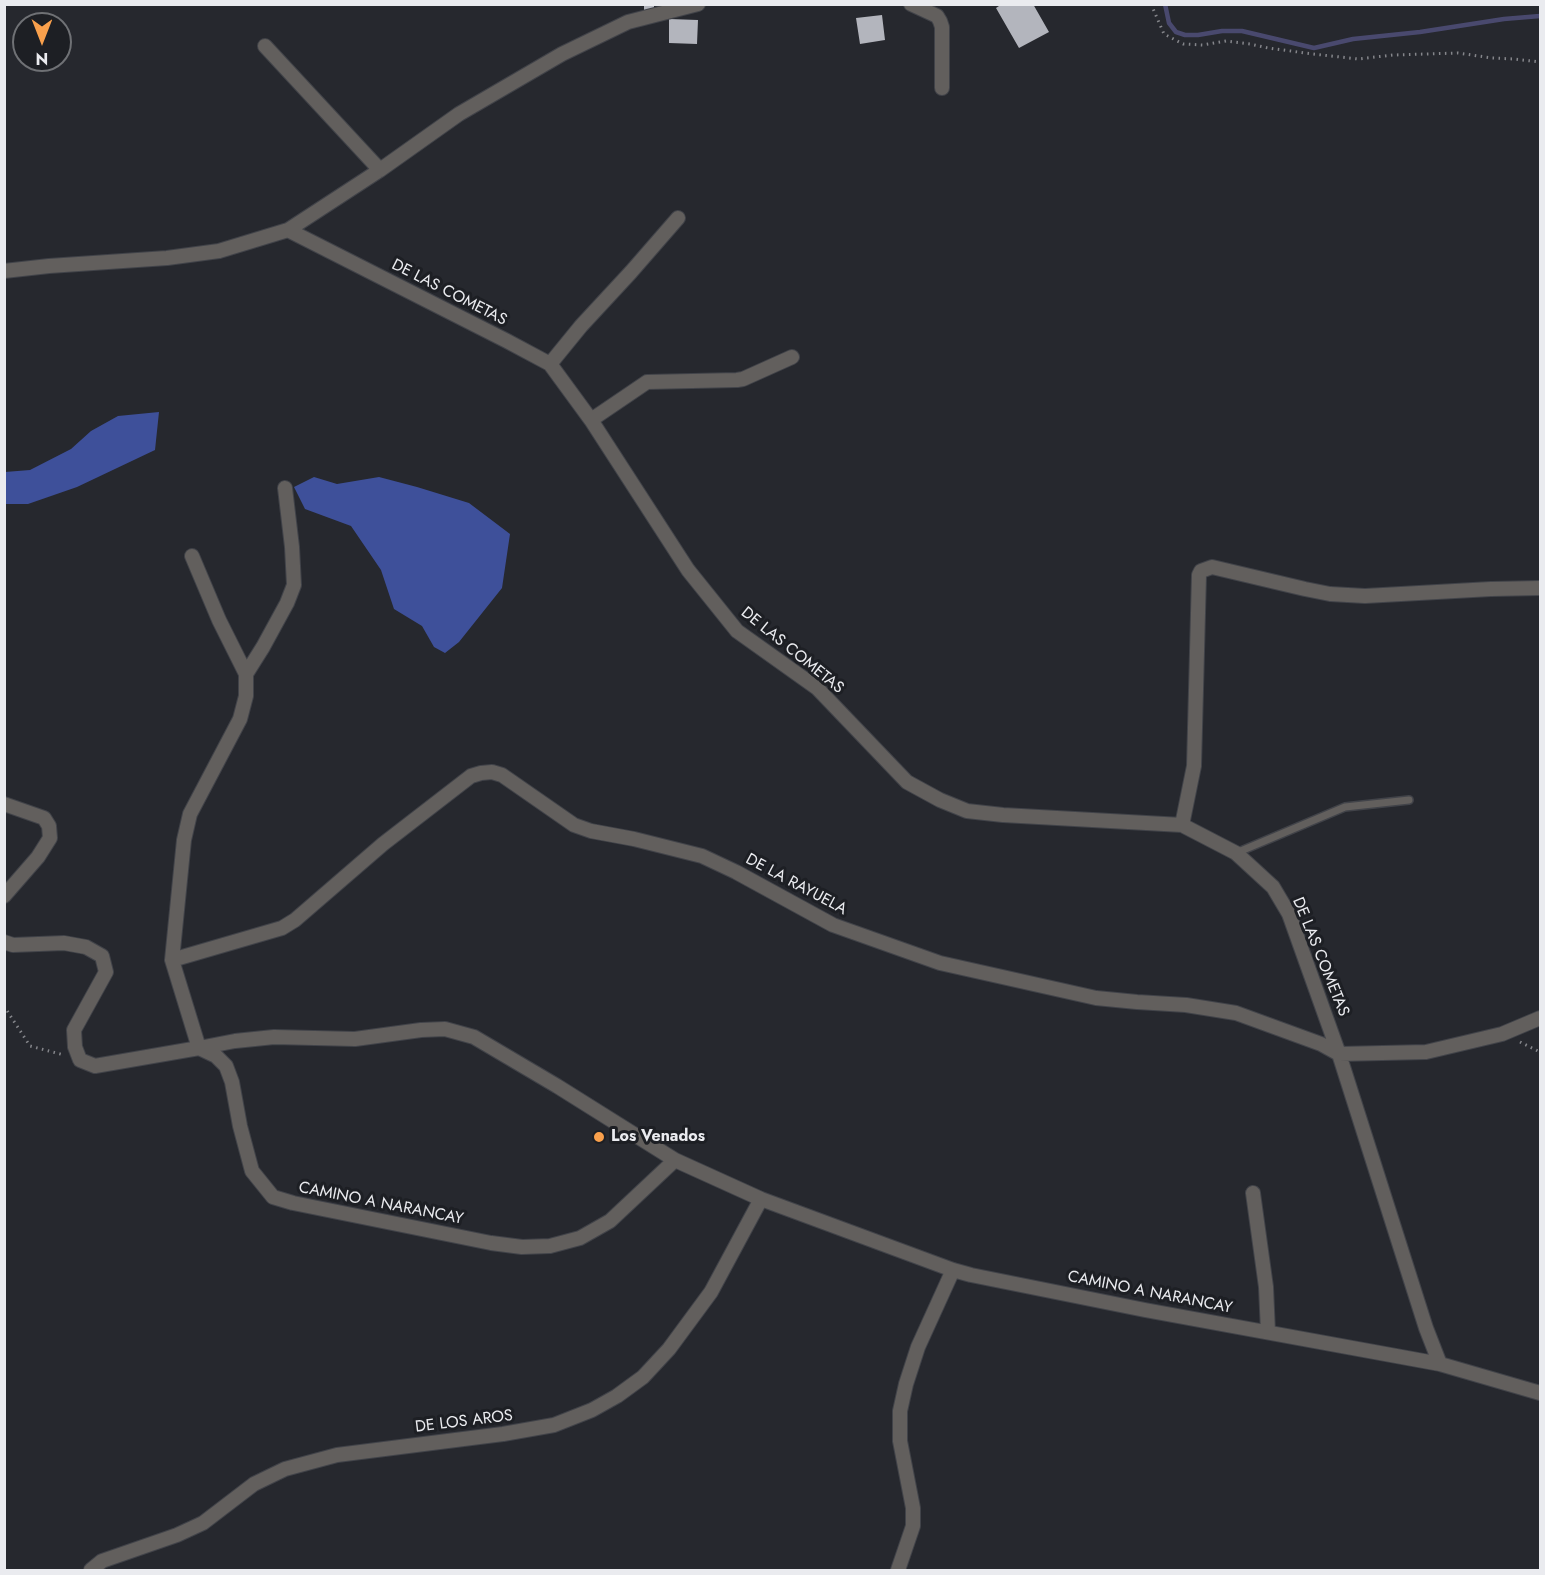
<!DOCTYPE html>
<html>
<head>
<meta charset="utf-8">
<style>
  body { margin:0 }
  #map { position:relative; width:1545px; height:1575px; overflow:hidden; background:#26282e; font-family:Jost,sans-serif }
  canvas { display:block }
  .frame { position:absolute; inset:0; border:6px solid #eaebef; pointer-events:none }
  .north { position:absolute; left:12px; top:12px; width:60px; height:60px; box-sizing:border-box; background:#1d1f24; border:2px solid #6f7175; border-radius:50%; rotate:180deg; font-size:16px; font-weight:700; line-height:24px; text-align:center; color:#eaebef }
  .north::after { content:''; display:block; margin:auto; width:21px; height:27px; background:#f9a04c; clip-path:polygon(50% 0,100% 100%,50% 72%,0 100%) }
</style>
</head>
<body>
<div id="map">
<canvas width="1545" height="1575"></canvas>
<div class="frame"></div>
<div class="north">N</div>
</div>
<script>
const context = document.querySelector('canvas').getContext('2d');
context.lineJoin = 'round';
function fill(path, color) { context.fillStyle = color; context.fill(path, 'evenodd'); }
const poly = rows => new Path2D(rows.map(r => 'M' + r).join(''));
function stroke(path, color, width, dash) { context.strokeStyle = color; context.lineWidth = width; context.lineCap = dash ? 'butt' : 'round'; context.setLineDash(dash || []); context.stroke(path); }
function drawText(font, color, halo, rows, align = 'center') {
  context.font = font + ' Jost,sans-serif'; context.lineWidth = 6; context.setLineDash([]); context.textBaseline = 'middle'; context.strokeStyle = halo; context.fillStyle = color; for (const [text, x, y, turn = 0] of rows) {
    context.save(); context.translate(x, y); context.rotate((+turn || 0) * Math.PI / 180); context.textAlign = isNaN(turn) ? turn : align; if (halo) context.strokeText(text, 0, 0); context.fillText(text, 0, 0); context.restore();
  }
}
const forest = poly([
  [159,412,155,450,77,487,28,504,5,504,5,472,30,470,71,449,91,431,118,416],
  [314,477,337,484,379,477,417,487,469,503,510,534,502,588,459,642,445,653,434,647,422,626,394,609,381,570,351,526,305,509,294,487]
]);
const stream = poly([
  [1165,4,1169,23,1176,32,1185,35,1198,35,1222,31,1242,31,1314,48,1353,39,1420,32,1504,19,1540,16]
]);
const building = poly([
  [644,4,654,4,654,11,644,12],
  [1002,4,1033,4,1049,32,1019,48,996,8],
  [882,15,885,40,860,44,856,18],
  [669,19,698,20,697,44,669,43]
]);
const path = poly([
  [1151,4,1164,34,1183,44,1203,45,1226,41,1250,44,1268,48,1313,54,1358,59,1393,55,1458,53,1492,58,1514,59,1540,62],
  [4,1006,30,1046,64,1055],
  [1520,1042,1540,1052]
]);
const service = poly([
  [1236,853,1345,807,1409,800]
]);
const minor = poly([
  [911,4,937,16,940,21,942,27,942,88],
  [265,46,380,170],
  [288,230,380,170,459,114,562,54,628,22,698,4],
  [4,271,49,266,167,258,219,251,288,230,507,341,550,364,591,420,688,570,737,631,817,688,907,782,940,800,967,811,1003,815,1182,825,1236,853,1273,887,1289,914,1339,1054,1426,1328,1440,1364],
  [550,364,581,326,631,272,678,218],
  [591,420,647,382,737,380,743,379,792,357],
  [192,556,219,620,246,674,246,696,240,719,190,814,184,840,172,960,199,1048,235,1041,274,1037,355,1039,421,1030,445,1029,474,1037,557,1086,675,1160,761,1199,953,1270,971,1275,1145,1310,1440,1364,1540,1393],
  [246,674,263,647,287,603,294,585,292,547,285,488],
  [4,804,44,818,49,826,50,838,38,857,4,896],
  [1182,825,1194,766,1199,575,1201,571,1212,567,1305,589,1330,594,1365,596,1491,589,1540,588],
  [4,942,13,945,64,943,86,947,102,956,106,972,74,1030,75,1047,80,1060,95,1066,199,1048,216,1056,226,1066,232,1082,240,1126,252,1171,273,1197,293,1203,491,1243,522,1247,550,1246,580,1238,610,1221,675,1160],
  [172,960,282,928,295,920,383,844,471,776,481,773,492,772,502,775,574,825,591,831,634,839,702,856,736,872,833,925,940,963,1096,998,1137,1002,1186,1005,1236,1013,1321,1044,1339,1054,1426,1052,1502,1034,1540,1018],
  [1253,1193,1266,1287,1268,1332],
  [91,1570,102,1561,177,1535,203,1523,254,1484,285,1469,337,1455,503,1434,554,1425,592,1410,617,1396,643,1377,669,1349,711,1292,761,1199],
  [898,1570,913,1526,913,1508,900,1441,900,1411,906,1384,918,1347,953,1270]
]);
const markers = [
  [599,1137,6,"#f9a04c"]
];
const streetNames = [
  ["DE LAS COMETAS",449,293,27],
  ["DE LAS COMETAS",792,651,39],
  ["DE LA RAYUELA",796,885,28],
  ["DE LAS COMETAS",1320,957,68],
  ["CAMINO A NARANCAY",381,1204,11],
  ["CAMINO A NARANCAY",1150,1293,11],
  ["DE LOS AROS",464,1422,-7]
];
const poiNames = [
  ["Los Venados",611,1137]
];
fill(forest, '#3e509a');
stroke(stream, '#49496e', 4.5);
fill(building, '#b3b5bd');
stroke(service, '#414349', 10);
stroke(minor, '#414349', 16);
stroke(path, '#85868b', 3, [1.5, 4.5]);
stroke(service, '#625f5d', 7);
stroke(minor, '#625f5d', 14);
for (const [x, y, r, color] of markers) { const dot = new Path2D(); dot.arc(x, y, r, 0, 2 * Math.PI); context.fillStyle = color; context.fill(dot); stroke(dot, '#1d1f24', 2); }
drawText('16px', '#eaebef', '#1d1f24', streetNames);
drawText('bold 16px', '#eaebef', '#1d1f24', poiNames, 'left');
</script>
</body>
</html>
